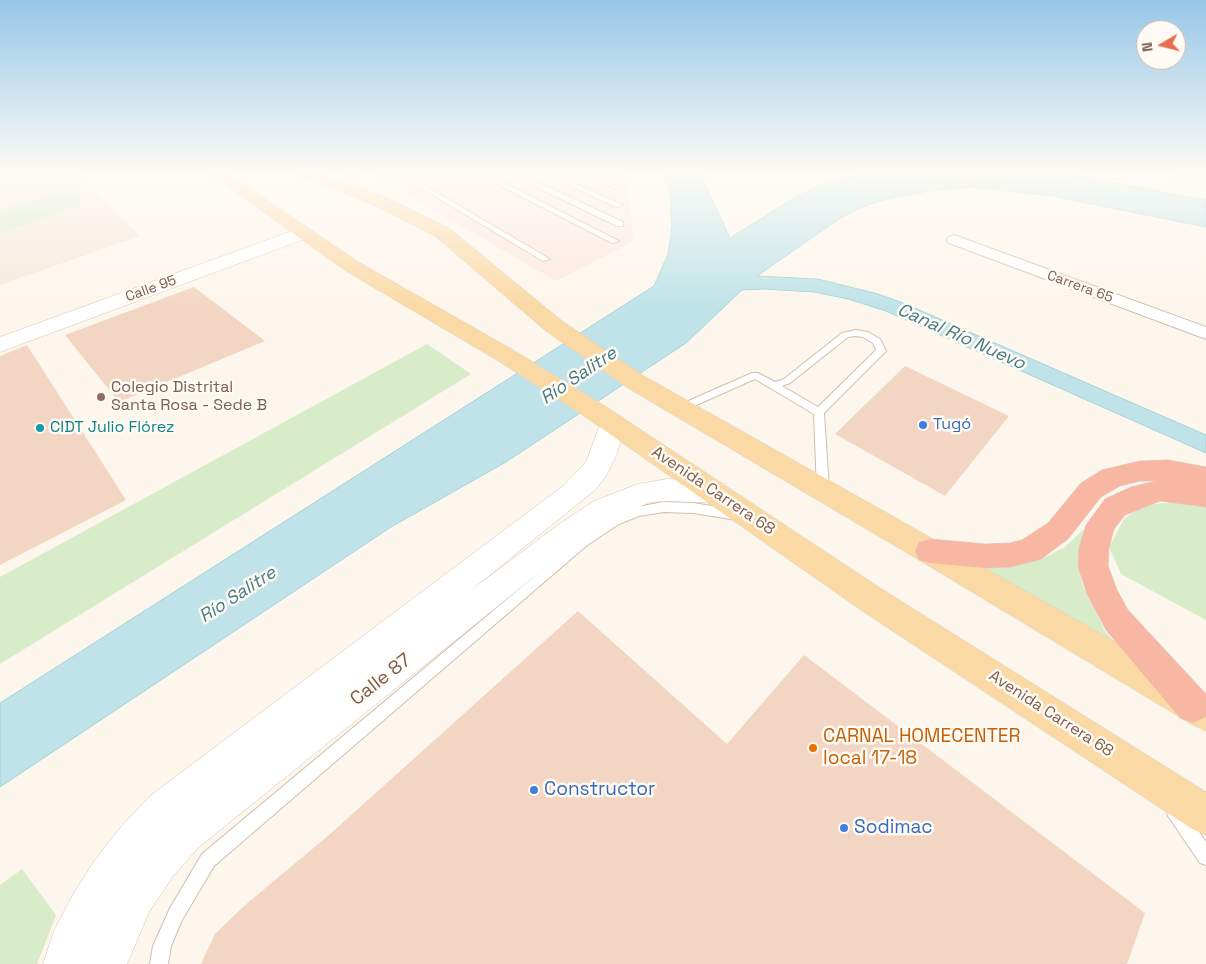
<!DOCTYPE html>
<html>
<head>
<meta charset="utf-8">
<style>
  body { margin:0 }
  #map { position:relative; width:1206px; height:964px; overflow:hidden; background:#fdf6ec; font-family:"Space Grotesk",sans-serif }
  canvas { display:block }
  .north { position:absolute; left:1136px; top:20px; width:50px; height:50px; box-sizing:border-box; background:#fffaf3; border:1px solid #cabbb1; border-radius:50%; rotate:262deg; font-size:14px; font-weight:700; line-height:20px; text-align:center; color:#7a5c4d }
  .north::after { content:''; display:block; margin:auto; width:18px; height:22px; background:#e76f51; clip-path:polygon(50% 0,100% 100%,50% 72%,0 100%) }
</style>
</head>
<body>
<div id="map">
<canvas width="1206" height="964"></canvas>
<div class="north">N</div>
</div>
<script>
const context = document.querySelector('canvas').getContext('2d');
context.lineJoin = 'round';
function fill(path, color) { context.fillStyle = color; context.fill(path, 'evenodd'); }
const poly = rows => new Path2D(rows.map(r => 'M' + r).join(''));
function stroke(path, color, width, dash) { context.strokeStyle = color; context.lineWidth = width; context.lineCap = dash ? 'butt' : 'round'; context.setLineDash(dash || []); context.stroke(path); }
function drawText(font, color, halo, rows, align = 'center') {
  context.font = font + ' "Space Grotesk",sans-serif'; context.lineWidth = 5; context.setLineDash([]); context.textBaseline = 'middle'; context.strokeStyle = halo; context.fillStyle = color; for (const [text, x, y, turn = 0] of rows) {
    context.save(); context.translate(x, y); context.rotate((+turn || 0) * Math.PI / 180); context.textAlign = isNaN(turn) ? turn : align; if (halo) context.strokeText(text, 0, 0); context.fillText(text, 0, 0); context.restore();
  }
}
const residential = poly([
  [0,173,74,173,140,236,0,285,0,233,83,207,67,190,0,211]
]);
const commercial = poly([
  [370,173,624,173,631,211,633,242,556,281]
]);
const green = poly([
  [67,190,84,206,0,233,0,211],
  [427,344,471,374,0,664,0,577],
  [1178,502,1206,504,1206,620,1121,574,1109,547,1124,519,1143,505],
  [1085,528,1080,555,1082,584,1105,631,1121,649,965,560,1017,561,1045,557,1065,547],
  [22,869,56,915,37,964,0,964,0,885]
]);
const water = poly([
  [663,173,700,173,730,238,797,196,825,184,867,173,1062,173,1206,200,1206,227,1052,196,972,187,928,191,880,201,859,208,839,219,757,276,818,279,878,294,903,303,1206,435,1206,453,886,311,848,299,814,292,764,289,742,290,686,343,506,462,391,527,0,787,0,703,654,286,668,254,672,227,670,193,663,173]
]);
const building = poly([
  [1173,173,1192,173,1206,175,1206,184,1173,178],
  [194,287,265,341,119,402,65,335],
  [27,345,126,500,0,565,0,356],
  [905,366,1009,416,945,496,835,434],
  [578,611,727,744,804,655,1145,913,1127,964,201,964,215,934,244,906,329,835]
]);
const lane = poly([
  [354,173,361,173,345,181,340,186,336,186,335,185,341,179,354,173],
  [396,173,403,173,550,259,543,261,396,173],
  [516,173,524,173,522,175,623,222,623,226,617,226,516,177,504,183,619,241,612,243,497,184,500,179,516,173],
  [543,173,551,173,623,205,616,207,543,173],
  [578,173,586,173,621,188,616,189,578,173],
  [856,330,868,332,880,339,886,351,824,413,829,490,827,493,819,493,817,490,814,414,755,379,685,410,677,410,676,408,677,406,752,373,758,373,775,382,784,379,842,333,856,330],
  [856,336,863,337,873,343,876,350,818,407,782,386,790,383,848,337,856,336],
  [664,502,693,503,737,510,741,512,743,515,741,518,737,520,693,513,664,512,639,516,619,524,586,546,214,866,182,920,171,946,168,964,150,964,153,946,170,908,202,854,578,540,611,518,637,507,664,502],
  [1174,802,1180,804,1206,842,1206,865,1200,863,1168,816,1166,810,1168,804,1174,802]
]);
const street = poly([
  [954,235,1206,327,1206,339,949,243,946,240,949,237,954,235]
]);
const secondary = poly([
  [303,227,310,229,312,233,310,237,0,352,0,337,303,227],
  [612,413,621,416,625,422,617,454,606,476,596,489,470,591,562,522,594,501,638,484,667,479,715,481,725,484,729,492,725,500,715,503,667,501,651,502,614,517,582,538,199,847,173,876,149,912,127,964,43,964,54,931,70,900,94,861,121,827,150,796,563,486,586,462,603,416,612,413]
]);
const primary = poly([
  [209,173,227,173,360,263,513,350,605,406,880,588,1206,792,1206,835,1192,829,858,608,587,418,497,360,346,271,209,173],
  [299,173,321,173,390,199,449,228,562,321,644,376,1206,693,1206,731,1193,725,919,560,628,388,546,331,435,236,378,207,301,176,299,173]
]);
const highway = poly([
  [1168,460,1206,467,1206,507,1160,501,1125,515,1114,529,1109,548,1108,566,1117,590,1128,610,1206,694,1206,717,1193,723,1180,718,1106,630,1087,594,1078,566,1079,548,1086,525,1105,499,1131,487,1156,481,1140,481,1120,486,1101,497,1068,539,1041,559,1030,562,1010,567,985,568,930,563,919,560,915,551,919,542,930,539,985,544,1010,543,1022,540,1048,523,1081,483,1102,470,1140,461,1168,460]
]);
const markers = [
  [101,397,5,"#8d6e63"],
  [923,425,5,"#3f7fe0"],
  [40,428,5,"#0f9aa8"],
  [813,748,5,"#e8710a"],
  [534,790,5,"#3f7fe0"],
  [844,828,5,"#3f7fe0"]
];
const farStreetnames = [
  ["Carrera 65",1080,287,20],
  ["Calle 95",151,289,-20]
];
const educationNames = [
  ["Colegio Distrital",111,388],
  ["Santa Rosa - Sede B",111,406]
];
const shopNames = [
  ["Tugó",933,425]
];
const cultureNames = [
  ["CIDT Julio Flórez",50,428]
];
const streetNames = [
  ["Avenida Carrera 68",713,491,34],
  ["Avenida Carrera 68",1051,714,33]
];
const waterNames = [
  ["Canal Río Nuevo",961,337,24],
  ["Río Salitre",579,376,-34],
  ["Río Salitre",238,595,-33]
];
const nearStreetnames = [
  ["Calle 87",381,680,-38]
];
const nearFoodnames = [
  ["CARNAL HOMECENTER",823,737],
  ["local 17-18",823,759]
];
const nearShopnames = [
  ["Constructor",544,790],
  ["Sodimac",854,828]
];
fill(residential, '#f5e8da');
fill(commercial, '#fde8e0');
fill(green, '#d8ecc9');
fill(water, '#bfe3e8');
stroke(water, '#a5d3da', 1);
fill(building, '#f3d5c3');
stroke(lane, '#d1beb0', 2);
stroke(street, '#d1beb0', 2);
stroke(secondary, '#d6c0b0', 1);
stroke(primary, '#dad1cd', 1);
stroke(highway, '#dad1cd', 1);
fill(lane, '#fff');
fill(street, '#fff');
fill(secondary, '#fff');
fill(primary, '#fbd9a5');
fill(highway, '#f7b7a3');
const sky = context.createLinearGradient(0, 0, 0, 308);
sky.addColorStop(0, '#97c7e8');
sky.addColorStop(0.56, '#fefbf6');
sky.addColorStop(1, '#fefbf600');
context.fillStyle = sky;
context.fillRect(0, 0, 1206, 308);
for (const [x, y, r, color] of markers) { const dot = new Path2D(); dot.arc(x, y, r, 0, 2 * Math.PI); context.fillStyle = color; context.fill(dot); stroke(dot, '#fffaf3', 2); }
drawText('14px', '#7a5c4d', '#fffaf3', farStreetnames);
drawText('16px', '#785e54', '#fffaf3', educationNames, 'left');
drawText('16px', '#366cbe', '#fffaf3', shopNames, 'left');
drawText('16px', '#0d838f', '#fffaf3', cultureNames, 'left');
drawText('16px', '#7a5c4d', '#fffaf3', streetNames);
drawText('italic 18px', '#437c86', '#fffaf3', waterNames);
drawText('19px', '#7a5c4d', '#fffaf3', nearStreetnames);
drawText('19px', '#c56008', '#fffaf3', nearFoodnames, 'left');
drawText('19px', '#366cbe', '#fffaf3', nearShopnames, 'left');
</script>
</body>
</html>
